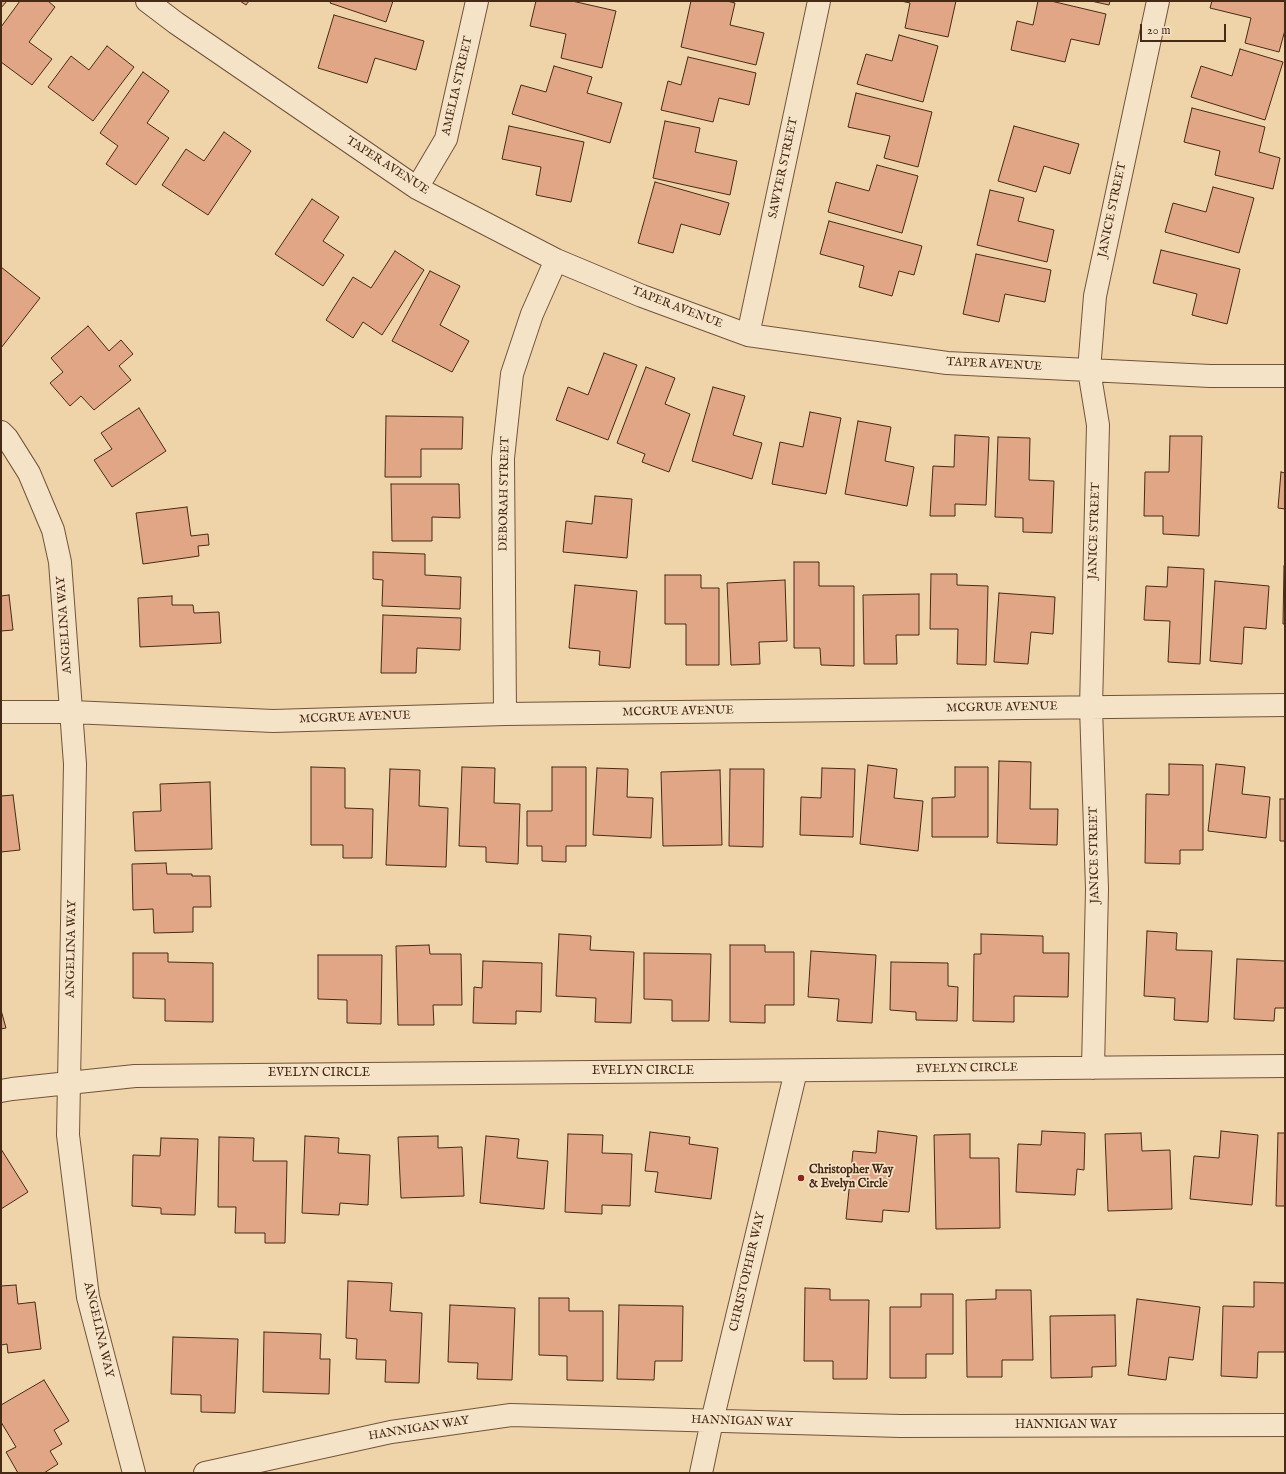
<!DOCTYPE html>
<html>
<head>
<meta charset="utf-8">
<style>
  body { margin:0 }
  #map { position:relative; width:1286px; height:1474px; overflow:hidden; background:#efd4a9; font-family:"IM FELL English",serif }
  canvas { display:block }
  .frame { position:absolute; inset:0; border:2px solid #472a16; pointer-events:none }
  .scale { position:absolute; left:1140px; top:24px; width:86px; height:18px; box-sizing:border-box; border:2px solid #472a16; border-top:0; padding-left:5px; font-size:12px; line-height:14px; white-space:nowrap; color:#472a16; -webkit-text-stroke:3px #f5e3c7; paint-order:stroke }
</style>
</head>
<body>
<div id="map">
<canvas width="1286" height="1474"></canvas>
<div class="frame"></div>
<div class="scale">20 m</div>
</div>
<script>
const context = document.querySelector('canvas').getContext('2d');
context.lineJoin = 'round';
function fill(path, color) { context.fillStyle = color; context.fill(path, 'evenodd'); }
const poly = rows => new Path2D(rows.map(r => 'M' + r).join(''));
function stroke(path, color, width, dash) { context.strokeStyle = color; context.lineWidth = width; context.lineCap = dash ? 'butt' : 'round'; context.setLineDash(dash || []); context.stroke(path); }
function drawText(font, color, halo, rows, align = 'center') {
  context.font = font + ' "IM FELL English",serif'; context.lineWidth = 3.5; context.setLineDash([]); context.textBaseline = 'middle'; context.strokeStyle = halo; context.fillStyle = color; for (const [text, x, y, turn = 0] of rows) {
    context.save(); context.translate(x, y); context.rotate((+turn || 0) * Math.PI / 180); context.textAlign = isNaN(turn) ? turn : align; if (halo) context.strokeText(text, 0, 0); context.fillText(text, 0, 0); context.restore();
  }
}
const building = poly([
  [1,1,7,1,1,8,1,1],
  [20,1,48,1,55,7,29,42,52,59,32,85,1,62,1,27,20,1],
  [240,1,249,1,246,5,240,1],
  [331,1,393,1,386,22,330,3,331,1],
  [536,1,572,1,616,11,602,68,561,58,566,34,530,26,536,1],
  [691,1,727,1,735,3,730,25,764,33,756,65,681,47,691,1],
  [901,1,956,1,948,37,905,28,910,3,901,1],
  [1038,1,1051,1,1106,14,1099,45,1071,39,1065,62,1011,50,1017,21,1033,25,1038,1],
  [1091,1,1110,1,1109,5,1091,1],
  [1212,1,1285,1,1285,30,1279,52,1245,43,1251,18,1210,8,1212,1],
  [334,15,424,41,416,70,375,58,367,83,318,68,334,15],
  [899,35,938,46,923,102,857,84,866,54,892,61,899,35],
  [107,46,134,67,93,121,48,87,71,56,89,70,107,46],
  [1240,49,1283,62,1265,120,1191,97,1201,66,1232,76,1240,49],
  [688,57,756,73,749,105,719,98,713,122,661,110,668,81,681,85,688,57],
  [554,66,592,77,587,93,622,103,610,143,512,114,521,85,546,92,554,66],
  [143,72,169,91,147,123,169,138,136,185,106,164,118,146,100,133,143,72],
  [856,93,932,112,918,167,884,158,890,136,848,127,856,93],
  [1192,108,1265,127,1259,152,1280,158,1273,189,1215,175,1220,151,1184,142,1192,108],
  [665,121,700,128,695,152,737,161,730,195,653,178,665,121],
  [509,126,584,142,571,202,536,195,541,167,502,159,509,126],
  [1014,126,1079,144,1070,174,1044,166,1036,192,998,181,1014,126],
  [224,132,251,151,208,215,162,185,186,149,204,161,224,132],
  [877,165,918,176,902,233,828,212,836,182,869,191,877,165],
  [655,182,729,203,720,235,681,224,673,253,638,243,655,182],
  [1213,187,1254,198,1239,253,1165,232,1173,203,1206,212,1213,187],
  [990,190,1024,198,1018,221,1054,230,1047,262,977,245,990,190],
  [312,199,339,217,323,241,344,255,323,286,275,254,312,199],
  [829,221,922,246,914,275,899,271,892,296,859,287,864,266,820,254,829,221],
  [1161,250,1240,269,1227,324,1192,315,1197,294,1153,283,1161,250],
  [395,251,424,270,382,335,363,322,353,338,326,320,353,277,371,288,395,251],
  [976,254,1051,270,1045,302,1005,294,999,322,963,314,976,254],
  [1,267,40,298,1,348,1,267],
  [430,271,460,286,440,325,469,341,452,372,392,341,430,271],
  [88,326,109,351,121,340,133,354,119,366,131,380,94,410,81,396,70,406,50,383,63,372,51,358,88,326],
  [604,353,637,365,608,440,556,420,568,387,588,395,604,353],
  [646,367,675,378,665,404,690,414,669,472,642,462,645,454,617,443,646,367],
  [713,387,745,396,733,435,762,443,752,479,692,461,713,387],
  [139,408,166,451,112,487,94,460,112,449,101,433,139,408],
  [810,412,841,418,826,494,772,484,780,442,803,447,810,412],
  [386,416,463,417,462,449,421,449,421,477,385,477,386,416],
  [858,421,891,427,885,461,914,467,907,506,845,494,858,421],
  [955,435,989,437,986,505,955,504,955,516,930,516,933,466,954,467,955,435],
  [1170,436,1202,436,1199,536,1163,534,1163,516,1144,516,1145,472,1169,472,1170,436],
  [998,437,1030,438,1029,480,1054,481,1052,533,1023,532,1023,518,995,517,998,437],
  [1281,472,1285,473,1285,509,1278,508,1281,472],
  [391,484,459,484,460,518,432,517,432,541,392,541,391,484],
  [595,496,632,499,627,558,563,552,566,521,592,524,595,496],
  [187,507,191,536,208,534,209,545,198,546,199,556,143,564,136,513,187,507],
  [373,552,425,554,425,575,461,577,460,609,382,606,383,580,373,579,373,552],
  [794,562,819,562,819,586,854,586,854,666,821,665,820,648,794,648,794,562],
  [1284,566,1285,566,1285,624,1283,624,1284,566],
  [1168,567,1204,569,1200,664,1168,662,1170,621,1144,620,1146,586,1167,587,1168,567],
  [931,574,957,574,957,585,988,586,986,665,957,664,958,629,930,629,931,574],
  [665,575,701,575,701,588,719,588,719,665,686,665,686,624,665,624,665,575],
  [785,580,787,641,759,642,760,664,731,665,727,583,785,580],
  [1215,581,1269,586,1266,629,1244,627,1242,664,1210,661,1215,581],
  [575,585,637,591,630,668,599,665,600,651,569,648,575,585],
  [999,593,1055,597,1053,634,1031,632,1028,664,994,662,999,593],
  [919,594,919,635,896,635,897,664,864,664,863,595,919,594],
  [9,595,13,630,1,631,1,596,9,595],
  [172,596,172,605,193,605,194,613,219,612,221,643,140,647,138,598,172,596],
  [383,615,461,618,460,650,417,648,416,673,381,673,383,615],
  [999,761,1031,762,1030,809,1058,809,1057,845,997,843,999,761],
  [1169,764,1203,765,1203,850,1180,850,1180,864,1145,863,1146,794,1169,795,1169,764],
  [1216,764,1245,767,1242,794,1270,797,1266,838,1208,831,1216,764],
  [868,765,897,769,894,798,923,801,918,851,860,844,868,765],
  [311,767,345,768,345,808,373,809,372,858,343,858,343,845,311,845,311,767],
  [462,767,495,768,494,803,520,804,518,864,486,862,486,847,459,846,462,767],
  [552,767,586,767,586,846,566,846,566,862,542,861,542,846,527,846,527,811,552,811,552,767],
  [955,767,988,767,988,837,932,837,932,798,955,797,955,767],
  [597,768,628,769,627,797,653,798,651,838,593,835,597,768],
  [822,768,855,769,853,837,800,835,801,797,821,798,822,768],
  [390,769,420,770,419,806,448,808,446,867,386,865,390,769],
  [730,769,764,769,763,847,729,846,730,769],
  [720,770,722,845,663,846,661,772,720,770],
  [210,782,212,849,135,851,133,812,161,811,160,784,210,782],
  [13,795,20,850,1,852,1,796,13,795],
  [1280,799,1285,799,1285,841,1280,841,1280,799],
  [166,863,167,874,192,874,192,876,210,876,211,907,193,907,193,932,154,933,153,909,133,910,132,864,166,863],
  [1147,931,1177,933,1176,950,1212,951,1208,1022,1174,1020,1175,998,1144,996,1147,931],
  [559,934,591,936,590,950,634,952,631,1023,595,1022,596,998,556,996,559,934],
  [981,934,1043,936,1043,953,1069,953,1068,997,1014,996,1014,1022,973,1021,974,954,981,954,981,934],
  [429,945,430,954,461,954,462,1005,433,1005,434,1025,398,1025,396,946,429,945],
  [730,945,765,945,765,952,794,952,794,1005,765,1005,765,1023,730,1022,730,945],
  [811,951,876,955,872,1023,837,1021,839,999,808,997,811,951],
  [133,953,168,953,168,962,213,963,213,1022,165,1021,165,999,133,998,133,953],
  [644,953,711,954,709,1021,672,1021,672,1000,644,999,644,953],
  [318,955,382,955,381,1024,347,1023,347,1000,318,999,318,955],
  [1237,959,1285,961,1285,1008,1275,1008,1274,1021,1234,1019,1237,959],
  [483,961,542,963,541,1012,516,1011,516,1024,473,1023,474,987,482,988,483,961],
  [891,962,948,963,948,986,958,987,957,1021,916,1020,916,1012,890,1010,891,962],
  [1,1010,6,1028,1,1029,1,1010],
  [878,1131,917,1136,909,1212,883,1210,882,1222,846,1219,853,1151,876,1153,878,1131],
  [1042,1131,1085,1133,1084,1170,1077,1169,1075,1195,1016,1192,1018,1144,1041,1145,1042,1131],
  [1221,1131,1258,1135,1252,1205,1190,1199,1194,1156,1219,1158,1221,1131],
  [650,1132,690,1137,689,1144,718,1148,711,1199,655,1192,658,1172,645,1171,650,1132],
  [1141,1133,1142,1151,1170,1150,1172,1209,1108,1211,1105,1134,1141,1133],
  [1278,1133,1285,1133,1285,1206,1276,1206,1278,1133],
  [568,1134,603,1135,602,1153,632,1154,630,1206,602,1205,602,1214,565,1212,568,1134],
  [970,1134,970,1158,999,1158,1000,1228,936,1229,934,1135,970,1134],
  [305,1136,339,1138,338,1153,370,1155,368,1205,340,1203,339,1215,302,1213,305,1136],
  [438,1136,438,1148,462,1147,464,1196,401,1198,398,1137,438,1136],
  [486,1136,519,1139,517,1158,548,1161,544,1209,480,1203,486,1136],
  [219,1137,254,1138,253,1161,287,1161,285,1243,265,1243,265,1233,235,1233,236,1207,218,1207,219,1137],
  [161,1138,198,1139,195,1215,161,1214,161,1208,132,1206,133,1155,160,1156,161,1138],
  [1,1149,28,1192,1,1209,1,1149],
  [348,1281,392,1283,390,1311,422,1313,419,1383,385,1382,386,1360,356,1359,357,1339,346,1338,348,1281],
  [1254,1282,1285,1283,1285,1352,1258,1352,1257,1378,1221,1376,1223,1306,1254,1307,1254,1282],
  [16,1285,18,1304,35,1302,41,1349,8,1353,7,1344,1,1345,1,1286,16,1285],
  [805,1288,830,1289,830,1300,869,1300,867,1379,833,1379,833,1361,804,1361,805,1288],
  [996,1290,1031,1290,1033,1360,1002,1360,1002,1377,967,1377,966,1300,996,1299,996,1290],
  [921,1294,953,1294,953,1354,926,1354,926,1378,890,1378,890,1307,921,1307,921,1294],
  [539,1298,569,1298,569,1311,603,1311,603,1381,567,1380,567,1356,539,1355,539,1298],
  [1137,1299,1200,1307,1193,1360,1169,1357,1166,1380,1128,1375,1137,1299],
  [450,1305,515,1308,512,1380,477,1379,478,1363,448,1362,450,1305],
  [619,1305,683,1306,682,1361,655,1361,654,1380,617,1379,619,1305],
  [1115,1315,1116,1366,1092,1367,1092,1377,1051,1378,1050,1316,1115,1315],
  [264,1332,321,1334,320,1359,330,1359,329,1394,263,1392,264,1332],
  [173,1337,238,1339,235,1413,201,1412,201,1395,171,1394,173,1337],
  [44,1380,69,1421,54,1430,62,1444,50,1451,58,1464,44,1473,18,1473,6,1452,16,1447,1,1422,1,1405,44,1380]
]);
const minor = poly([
  [147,1,176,23,417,188,556,260,642,296,748,335,947,363,1210,376,1285,376],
  [417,188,446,139,477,1],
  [748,335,819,1],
  [1,432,7,438,29,473,53,530,60,562,75,764,68,1135,88,1297,134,1473],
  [1,712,72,712,273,721,505,714,1285,705],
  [505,714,503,458,512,374,532,314,556,260],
  [1093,1068,1097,889,1091,707,1098,425,1089,370,1095,296,1158,1],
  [1,1091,12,1089,135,1076,1285,1066],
  [205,1473,391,1432,511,1415,900,1426,1285,1425],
  [701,1473,712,1421,796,1071]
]);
const markers = [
  [801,1178,4,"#8f2418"]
];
const streetNames = [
  ["AMELIA STREET",458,86,-77],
  ["TAPER AVENUE",387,166,33],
  ["SAWYER STREET",784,168,-78],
  ["JANICE STREET",1113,210,-78],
  ["TAPER AVENUE",677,308,21],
  ["TAPER AVENUE",994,365,3],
  ["DEBORAH STREET",505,494,-89],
  ["JANICE STREET",1095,531,-88],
  ["ANGELINA WAY",65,625,-94],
  ["MCGRUE AVENUE",1002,708,-1],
  ["MCGRUE AVENUE",678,712,-1],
  ["MCGRUE AVENUE",355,718,-2],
  ["JANICE STREET",1095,855,-91],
  ["ANGELINA WAY",72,949,-89],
  ["EVELYN CIRCLE",967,1069,-1],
  ["EVELYN CIRCLE",643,1072],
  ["EVELYN CIRCLE",319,1074],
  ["CHRISTOPHER WAY",748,1272,-77],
  ["ANGELINA WAY",98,1330,77],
  ["HANNIGAN WAY",742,1422,2],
  ["HANNIGAN WAY",1066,1426],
  ["HANNIGAN WAY",419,1429,-9]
];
const poiNames = [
  ["Christopher Way",809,1171],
  ["& Evelyn Circle",809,1185]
];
fill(building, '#e1a686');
stroke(building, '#472a16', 1);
stroke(minor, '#71543b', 24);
stroke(minor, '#f5e3c7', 22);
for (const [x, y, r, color] of markers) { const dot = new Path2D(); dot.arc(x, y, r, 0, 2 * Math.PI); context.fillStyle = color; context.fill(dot); stroke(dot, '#f5e3c7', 1.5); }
drawText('12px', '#472a16', '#f5e3c7', streetNames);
drawText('bold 12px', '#472a16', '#f5e3c7', poiNames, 'left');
</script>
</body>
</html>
